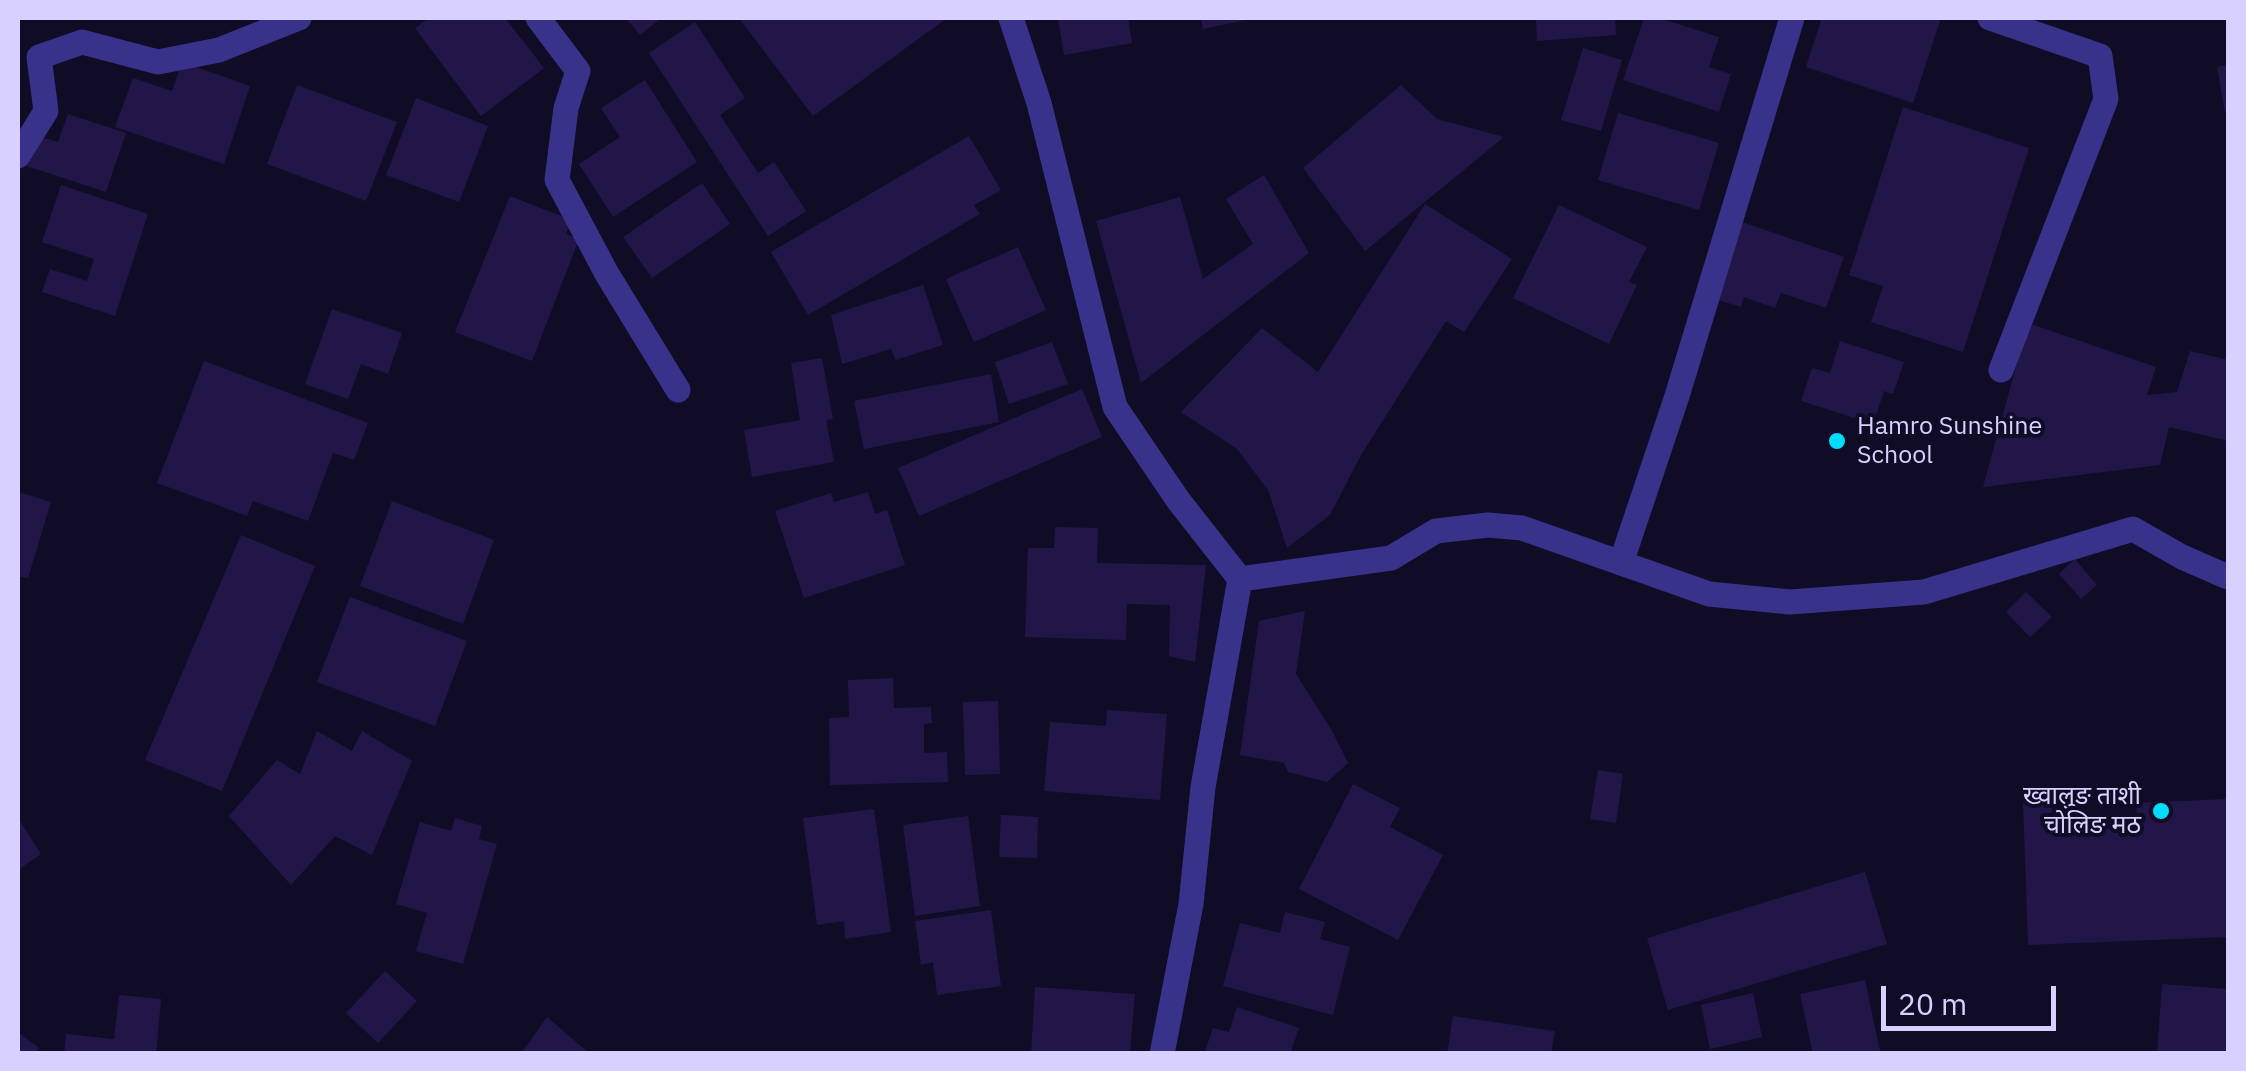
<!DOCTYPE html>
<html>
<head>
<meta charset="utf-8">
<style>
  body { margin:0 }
  #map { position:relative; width:2246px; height:1071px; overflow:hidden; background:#110c26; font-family:"IBM Plex Sans",sans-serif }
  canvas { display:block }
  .frame { position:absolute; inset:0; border:20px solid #d8d1ff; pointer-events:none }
  .scale { position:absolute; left:1881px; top:986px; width:175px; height:45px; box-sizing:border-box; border:5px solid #d8d1ff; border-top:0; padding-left:12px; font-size:30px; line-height:35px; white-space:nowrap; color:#d8d1ff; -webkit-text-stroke:8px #110c26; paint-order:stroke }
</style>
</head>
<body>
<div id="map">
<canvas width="2246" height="1071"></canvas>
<div class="frame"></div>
<div class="scale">20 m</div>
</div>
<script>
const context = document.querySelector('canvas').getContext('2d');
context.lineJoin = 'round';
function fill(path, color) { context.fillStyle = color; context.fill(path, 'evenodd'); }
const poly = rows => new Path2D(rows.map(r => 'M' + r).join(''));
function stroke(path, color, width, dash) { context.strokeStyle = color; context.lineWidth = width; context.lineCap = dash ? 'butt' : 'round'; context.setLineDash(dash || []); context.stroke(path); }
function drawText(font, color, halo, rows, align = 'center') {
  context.font = font + ' "IBM Plex Sans","Noto Sans Devanagari",sans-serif'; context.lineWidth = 8; context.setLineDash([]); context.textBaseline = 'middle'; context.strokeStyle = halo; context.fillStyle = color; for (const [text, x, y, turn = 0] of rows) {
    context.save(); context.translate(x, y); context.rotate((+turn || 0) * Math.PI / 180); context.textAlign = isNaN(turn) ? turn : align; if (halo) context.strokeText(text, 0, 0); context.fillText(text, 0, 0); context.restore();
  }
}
const building = poly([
  [429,18,505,18,544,68,481,116,415,28],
  [626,18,661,18,640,35],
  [739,18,947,18,813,116],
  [1058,18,1128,18,1132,43,1064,55],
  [1201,18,1250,18,1250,19,1203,29],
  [1536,18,1615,18,1616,35,1537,41],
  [1644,18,1659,18,1719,37,1709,67,1731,74,1719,112,1623,80],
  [1822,18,1941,18,1913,103,1806,67],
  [695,22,745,98,720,115,758,173,774,162,806,211,768,236,649,53],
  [1583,48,1622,60,1601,131,1561,120],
  [182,62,250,86,224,164,115,127,133,78,172,91],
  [2228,65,2228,112,2225,112,2217,67],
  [645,80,697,162,613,217,579,164,620,137,601,108],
  [297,85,397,122,366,201,267,164],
  [1401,85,1437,119,1504,137,1365,251,1303,168],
  [416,98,488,126,459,202,386,175],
  [1903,107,2029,148,1963,352,1871,322,1883,286,1849,275],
  [1618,113,1719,143,1699,210,1598,180],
  [68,114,126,133,106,192,27,166,37,136,58,142],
  [969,136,1001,190,974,205,980,214,808,315,771,252],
  [1264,175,1309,253,1141,383,1096,221,1180,197,1203,279,1253,244,1226,199],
  [702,183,730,224,652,278,623,237],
  [61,185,148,214,115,316,42,292,50,269,87,281,94,259,42,242],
  [510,196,571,220,566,234,579,239,532,361,455,332],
  [1425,204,1512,259,1464,332,1446,321,1361,455,1330,515,1287,548,1268,490,1237,449,1181,412,1262,328,1318,372],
  [1559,205,1647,247,1629,282,1637,285,1609,344,1513,298],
  [1742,222,1844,257,1826,308,1781,293,1775,308,1744,297,1741,307,1715,299],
  [1018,247,1046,310,974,342,946,279],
  [923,285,943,345,896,360,891,349,842,364,831,315],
  [332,309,402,333,388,374,361,364,348,399,305,384],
  [2028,323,2156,367,2147,395,2177,392,2190,351,2228,360,2228,441,2169,427,2160,465,1983,487],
  [1840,341,1904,362,1893,394,1884,391,1873,424,1801,401,1812,368,1830,373],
  [1052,342,1068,384,1009,404,995,362],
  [822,358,833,419,826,420,834,462,752,477,744,430,800,420,791,363],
  [204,361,368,423,354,460,333,453,308,521,253,501,247,516,157,483],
  [991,374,999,422,864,449,854,401],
  [1082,389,1102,437,919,516,898,468],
  [18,492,51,502,28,578,18,576],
  [868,492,875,514,887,510,905,565,804,598,775,511,831,493,834,502],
  [392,501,494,540,463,624,360,586],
  [1055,527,1098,528,1097,563,1206,565,1195,662,1169,656,1170,605,1127,604,1126,640,1025,637,1028,548,1054,548],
  [241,535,315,566,222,791,145,760],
  [2075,559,2097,585,2081,599,2059,574],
  [2026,592,2052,617,2030,637,2006,612],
  [350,597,467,641,435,726,317,682],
  [1305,611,1296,674,1331,729,1348,763,1327,782,1288,772,1284,763,1240,755,1259,621],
  [893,678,894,708,931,707,932,723,924,724,924,753,947,752,948,782,830,785,829,718,849,717,848,680],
  [998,701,1000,774,965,775,963,702],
  [1107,710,1167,714,1160,800,1044,791,1050,722,1106,726],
  [317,731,352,751,362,731,412,761,372,855,335,836,291,885,229,816,277,760,300,774],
  [1598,770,1623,774,1616,823,1590,819],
  [1353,784,1400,808,1390,827,1443,855,1398,940,1299,889],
  [2075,799,2076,816,2137,815,2136,803,2228,799,2228,937,2028,945,2023,802],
  [874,809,891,932,845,939,844,921,817,925,803,818],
  [1001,815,1038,817,1037,858,999,857],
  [968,816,980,906,915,916,903,825],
  [18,818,41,854,18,870],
  [455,818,482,826,479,839,497,844,463,964,416,951,427,913,396,904,420,822,451,831],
  [1865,872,1887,944,1668,1010,1647,938],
  [991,910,1001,986,937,995,933,962,921,965,915,921],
  [1285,912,1325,922,1320,939,1350,947,1333,1015,1223,986,1240,923,1280,933],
  [385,971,417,1001,378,1043,346,1013],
  [1865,980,1880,1051,1813,1054,1800,994],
  [2162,984,2228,989,2228,1054,2157,1054],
  [1035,987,1135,994,1130,1052,1031,1054],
  [1753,993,1762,1037,1710,1049,1701,1005],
  [119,995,161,999,156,1054,64,1054,66,1034,114,1039],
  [1237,1007,1299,1028,1290,1054,1204,1054,1213,1028,1229,1032],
  [1453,1016,1555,1031,1551,1054,1447,1054],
  [547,1017,590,1054,521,1054],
  [18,1032,39,1048,35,1054,18,1054]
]);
const service = poly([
  [1990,18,2100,56,2106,99,2001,370],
  [1621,563,1677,396,1792,18]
]);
const minor = poly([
  [538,18,578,71,566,108,557,180,607,274,678,390],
  [1011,18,1039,103,1115,407,1178,500,1240,579],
  [18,156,46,111,39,57,82,42,158,62,219,50,299,18],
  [1162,1054,1191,904,1203,787,1240,579,1391,558,1436,531,1488,525,1522,528,1709,594,1790,602,1924,592,2133,529,2182,557,2228,577]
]);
const markers = [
  [1837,441,10,"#00dcfc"],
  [2161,811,10,"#00dcfc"]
];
const poiNames = [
  ["Hamro Sunshine",1857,427],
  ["School",1857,456],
  ["ख्वालुङ ताशी",2141,797,"right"],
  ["चोलिङ मठ",2141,826,"right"]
];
fill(building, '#221649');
stroke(service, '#38328b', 25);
stroke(minor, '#38328b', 25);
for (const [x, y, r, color] of markers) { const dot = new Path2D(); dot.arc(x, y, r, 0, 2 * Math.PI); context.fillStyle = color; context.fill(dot); stroke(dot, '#110c26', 4); }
drawText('25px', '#d8d1ff', '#110c26', poiNames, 'left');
</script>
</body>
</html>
